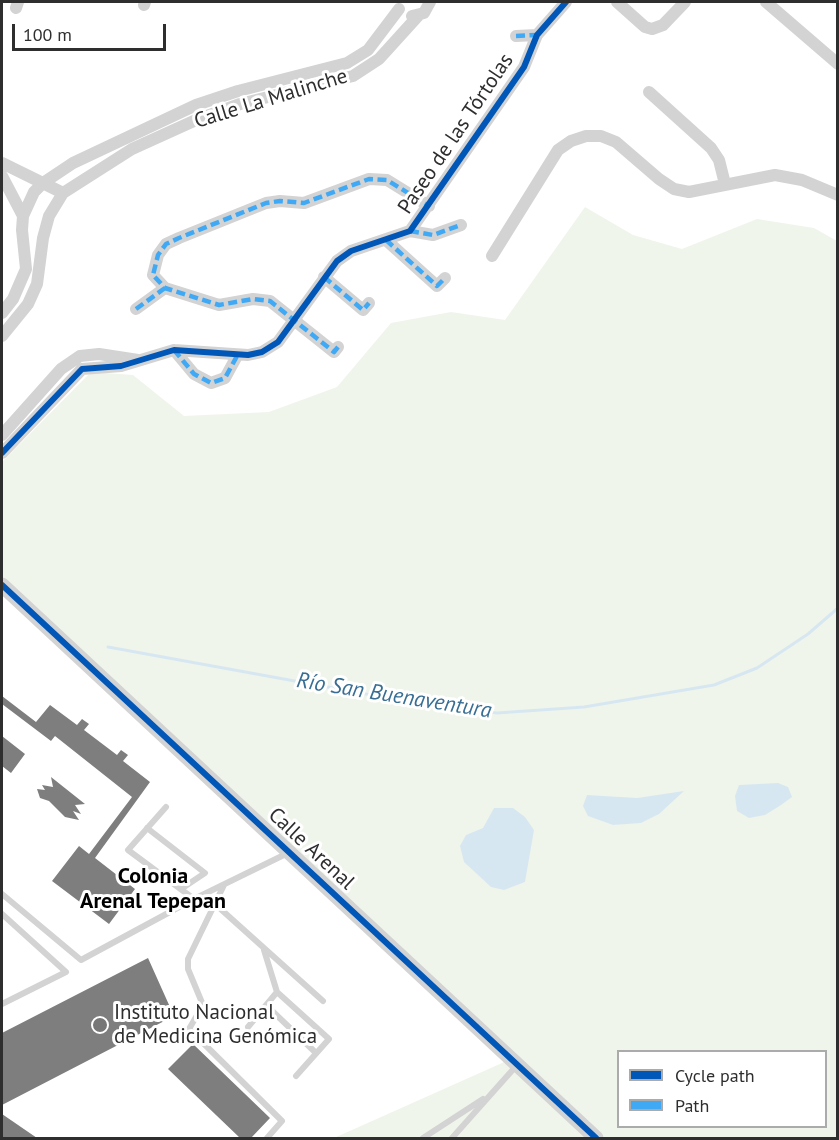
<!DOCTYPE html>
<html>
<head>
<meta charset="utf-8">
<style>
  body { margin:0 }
  #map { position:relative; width:839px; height:1140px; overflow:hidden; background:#fff; font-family:"PT Sans",sans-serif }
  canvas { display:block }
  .frame { position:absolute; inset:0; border:3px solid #2e2e2e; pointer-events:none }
  .legend { position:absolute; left:617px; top:1050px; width:210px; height:78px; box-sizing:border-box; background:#fff; border:2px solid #ababab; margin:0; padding:8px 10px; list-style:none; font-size:18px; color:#2e2e2e }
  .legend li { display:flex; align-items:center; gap:12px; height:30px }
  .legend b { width:30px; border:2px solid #ababab }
  .scale { position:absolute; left:12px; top:24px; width:154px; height:27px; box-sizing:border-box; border:3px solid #2e2e2e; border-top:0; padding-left:8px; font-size:18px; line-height:21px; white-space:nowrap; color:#2e2e2e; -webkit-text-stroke:4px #fff; paint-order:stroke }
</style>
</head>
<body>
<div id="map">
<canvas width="839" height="1140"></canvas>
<div class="frame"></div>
<ul class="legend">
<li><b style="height:8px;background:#0057b8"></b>Cycle path</li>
<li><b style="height:8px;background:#3fa9f5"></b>Path</li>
</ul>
<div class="scale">100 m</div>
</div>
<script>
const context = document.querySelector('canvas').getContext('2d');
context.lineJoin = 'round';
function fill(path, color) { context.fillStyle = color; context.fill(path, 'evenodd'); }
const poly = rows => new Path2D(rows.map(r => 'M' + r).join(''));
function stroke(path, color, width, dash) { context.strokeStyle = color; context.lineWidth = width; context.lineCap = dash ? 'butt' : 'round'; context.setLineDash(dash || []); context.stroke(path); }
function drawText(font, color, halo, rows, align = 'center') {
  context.font = font + ' "PT Sans",sans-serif'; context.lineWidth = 6; context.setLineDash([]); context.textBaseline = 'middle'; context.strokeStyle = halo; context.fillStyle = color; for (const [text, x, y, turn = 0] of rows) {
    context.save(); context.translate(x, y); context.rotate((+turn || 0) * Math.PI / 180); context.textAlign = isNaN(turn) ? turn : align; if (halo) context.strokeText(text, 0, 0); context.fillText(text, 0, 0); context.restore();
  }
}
const green = poly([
  [585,207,633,235,682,249,757,219,814,228,837,241,837,1138,604,1138,2,577,2,462,91,372,133,375,184,416,269,412,337,387,391,323,451,312,505,320],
  [618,1052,826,1052,826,1126,618,1126],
  [511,1059,594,1138,334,1138]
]);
const water = poly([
  [778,783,788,787,792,797,781,805,765,815,749,818,737,811,735,796,739,785],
  [684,791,659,814,641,823,613,825,588,816,583,806,587,795,637,798],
  [494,808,513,808,525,817,534,830,525,882,504,890,491,887,464,862,460,846,466,835,483,828]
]);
const stream = poly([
  [108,647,421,704,497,713,584,707,714,685,757,668,808,634,838,608]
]);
const building = poly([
  [2,696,36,722,50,705,77,725,82,719,89,724,84,730,117,755,121,750,128,755,123,761,150,782,95,858,135,889,109,924,52,881,79,846,89,854,132,797,55,736,51,741,2,704],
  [2,736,25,754,11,773,2,766],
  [51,777,85,804,75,805,81,814,73,811,79,820,65,817,49,801,40,798,37,789,45,790,42,785,53,787],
  [148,958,174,1016,2,1105,2,1033],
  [193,1044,270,1118,251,1138,240,1138,168,1069],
  [2,1114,37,1138,2,1138]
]);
const service = poly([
  [166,807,128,850,194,899],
  [147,828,205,873,181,889],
  [224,885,188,959,188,969,203,1005,189,1029,282,1121,267,1138],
  [2,894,81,960,194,899,288,853],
  [215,904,323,1001],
  [2,914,66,972,2,1004],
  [277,992,329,1039,296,1076],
  [266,1005,316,1053],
  [248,1027,277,992,264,950],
  [423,1138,483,1099],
  [452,1138,517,1065]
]);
const minor = poly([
  [617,2,645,27,652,29,663,25,685,2],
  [766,2,838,64],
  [144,5,145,2],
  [16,8,18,2],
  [412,16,424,13,430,2],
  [516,36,537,35],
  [649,92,711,148,719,160,725,184],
  [2,163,63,193],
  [2,176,23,216],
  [410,231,433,235,461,225],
  [386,240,437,286,445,278],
  [492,256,558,150,571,141,586,136,601,136,616,142,659,179,674,189,689,192,775,175,802,180,838,195],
  [324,277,363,310,369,303],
  [136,309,165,288],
  [2,313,13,299,26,269,22,230,23,216,34,192,43,183,73,163,196,105,238,91,347,63,368,50,399,9],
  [2,336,28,304,37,284,43,238,49,216,63,193,132,149,196,120,240,104,353,76,379,59,418,16],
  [338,347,334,352,270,301,253,299,219,305,165,288,153,275,158,255,166,244,179,238,266,203,280,201,304,203,369,179,387,180,429,206],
  [174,350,194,374,211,383,225,378,237,356],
  [2,435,61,369,80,356,99,354,138,360],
  [2,453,82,369,121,366,174,350,248,355,262,352,278,342,337,261,351,251,410,231,524,67,537,35,566,2]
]);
const tertiary = poly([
  [2,585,596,1138]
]);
const quiet = poly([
  [516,36,537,35],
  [410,231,433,235,461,225],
  [386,240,437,286,445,278],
  [324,277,363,310,369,303],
  [136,309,165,288],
  [338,347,334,352,270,301,253,299,219,305,165,288,153,275,158,255,166,244,179,238,266,203,280,201,304,203,369,179,387,180,429,206],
  [174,350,194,374,211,383,225,378,237,356]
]);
const cycleway = poly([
  [2,453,82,369,121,366,174,350,248,355,262,352,278,342,337,261,351,251,410,231,524,67,537,35,566,2],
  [2,585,596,1138]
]);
const markers = [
  [100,1025,8,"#777"]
];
const streetNames = [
  ["Calle La Malinche",271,99,-17],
  ["Paseo de las Tórtolas",456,134,-56],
  ["Calle Arenal",311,849,43]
];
const poiNames = [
  ["Instituto Nacional",114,1013],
  ["de Medicina Genómica",114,1037]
];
const waterNames = [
  ["Río San Buenaventura",394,696,9]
];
const neighbourhoodNames = [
  ["Colonia",153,877],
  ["Arenal Tepepan",153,902]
];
fill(green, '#f0f5eb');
fill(water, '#d7e7f2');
stroke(stream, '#d7e7f2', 3);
fill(building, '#7e7e7e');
stroke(service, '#d3d3d3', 6);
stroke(minor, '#d3d3d3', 12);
stroke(tertiary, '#d3d3d3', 15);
stroke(quiet, '#3fa9f5', 4.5, [9, 4.5]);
stroke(cycleway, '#0057b8', 6);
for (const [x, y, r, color] of markers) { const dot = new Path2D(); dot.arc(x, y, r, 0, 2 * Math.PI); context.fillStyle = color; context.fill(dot); stroke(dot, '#fff', 2); }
drawText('21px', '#2e2e2e', '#fff', streetNames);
drawText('21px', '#2e2e2e', '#fff', poiNames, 'left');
drawText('italic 22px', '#386e93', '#fff', waterNames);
drawText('bold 22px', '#000', '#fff', neighbourhoodNames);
</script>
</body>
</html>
